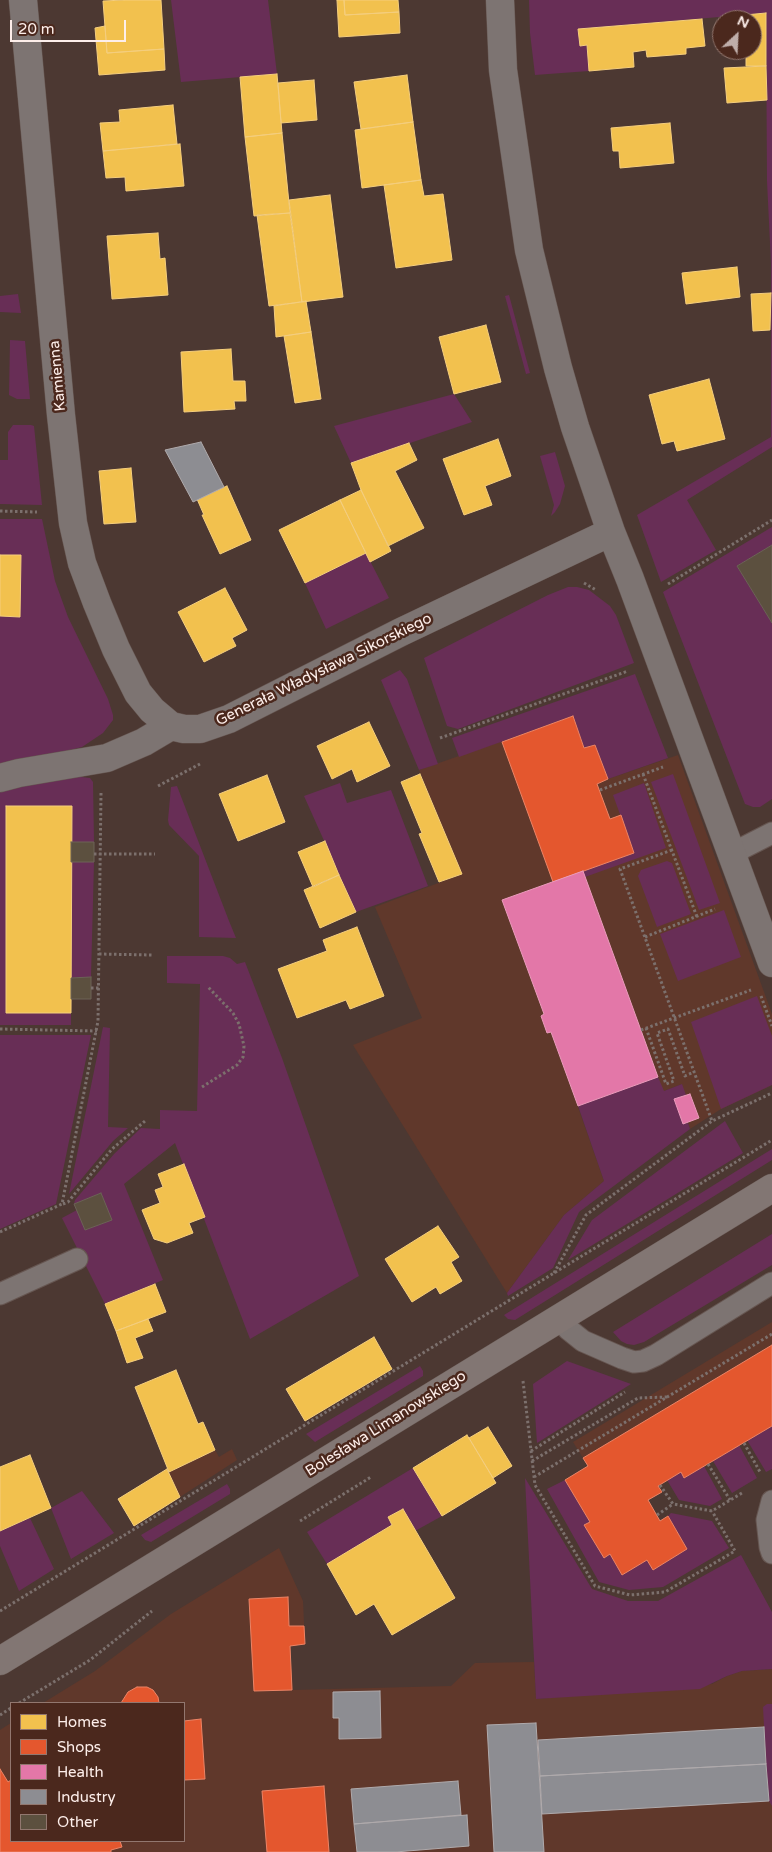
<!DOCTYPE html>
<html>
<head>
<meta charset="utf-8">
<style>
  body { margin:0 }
  #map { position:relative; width:772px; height:1852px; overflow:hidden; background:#4c3832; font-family:"Varela Round",sans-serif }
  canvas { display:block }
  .legend { position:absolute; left:10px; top:1702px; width:175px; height:140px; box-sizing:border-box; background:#4b281d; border:1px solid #92776f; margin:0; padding:6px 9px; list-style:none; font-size:15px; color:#fdeeea }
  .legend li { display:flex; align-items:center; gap:10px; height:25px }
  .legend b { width:25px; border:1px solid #92776f }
  .north { position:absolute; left:712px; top:10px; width:50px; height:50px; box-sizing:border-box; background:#4b281d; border:1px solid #92776f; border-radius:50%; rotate:25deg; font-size:14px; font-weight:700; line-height:20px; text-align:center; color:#fdeeea }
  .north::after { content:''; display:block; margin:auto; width:18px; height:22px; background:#bfaeaa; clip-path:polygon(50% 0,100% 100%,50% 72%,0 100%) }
  .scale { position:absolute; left:10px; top:20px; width:116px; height:22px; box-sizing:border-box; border:2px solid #fdeeea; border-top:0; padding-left:6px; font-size:15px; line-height:18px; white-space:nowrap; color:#fdeeea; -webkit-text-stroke:4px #4b281d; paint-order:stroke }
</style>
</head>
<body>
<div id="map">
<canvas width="772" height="1852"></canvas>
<ul class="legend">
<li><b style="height:14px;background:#f2c14e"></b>Homes</li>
<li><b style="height:14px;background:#e4572e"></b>Shops</li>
<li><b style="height:14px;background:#e377a8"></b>Health</li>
<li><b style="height:14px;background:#8d8d92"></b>Industry</li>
<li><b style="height:14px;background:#5c503f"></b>Other</li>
</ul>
<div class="north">N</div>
<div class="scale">20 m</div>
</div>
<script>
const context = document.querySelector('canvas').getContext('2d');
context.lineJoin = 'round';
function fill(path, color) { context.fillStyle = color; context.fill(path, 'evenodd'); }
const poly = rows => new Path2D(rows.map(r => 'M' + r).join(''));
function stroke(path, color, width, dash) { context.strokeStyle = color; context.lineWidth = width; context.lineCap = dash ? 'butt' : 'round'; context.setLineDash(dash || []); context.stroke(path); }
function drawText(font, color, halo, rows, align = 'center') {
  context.font = font + ' "Varela Round",sans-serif'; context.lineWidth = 5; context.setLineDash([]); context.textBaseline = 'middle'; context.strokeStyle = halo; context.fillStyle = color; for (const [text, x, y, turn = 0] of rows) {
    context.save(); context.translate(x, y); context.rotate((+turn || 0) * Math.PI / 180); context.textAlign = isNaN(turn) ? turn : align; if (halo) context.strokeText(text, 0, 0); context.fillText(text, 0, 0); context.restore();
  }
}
const built = poly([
  [573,716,584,748,595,745,608,779,678,755,772,1014,772,1085,721,1109,690,1129,688,1123,683,1124,674,1099,682,1084,664,1091,578,1107,604,1181,564,1215,507,1293,353,1045,422,1018,375,907,462,874,419,770],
  [772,1322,772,1345,583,1458,573,1442],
  [232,1449,237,1460,180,1497,169,1472,215,1450,219,1457],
  [279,1548,303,1601,305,1644,290,1646,293,1690,451,1686,475,1663,534,1662,536,1699,712,1684,727,1676,742,1671,772,1669,772,1852,0,1852,0,1730,11,1723,11,1841,184,1841,184,1703,43,1703,95,1671,171,1614]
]);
const green = poly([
  [171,0,268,0,277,74,181,82],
  [529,0,772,0,772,447,687,500,716,550,661,582,637,515,771,437,771,264,767,181,766,13,579,29,580,45,587,45,589,71,535,75,530,33],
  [18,294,21,313,0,312,0,296],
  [509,295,530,373,526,374,511,318,505,296],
  [10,340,25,341,30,399,17,399,9,395],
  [454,394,472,422,351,463,334,426],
  [13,425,31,425,34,426,42,505,0,504,0,460,8,460,8,432],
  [555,452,565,486,560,504,555,512,551,516,554,505,540,456],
  [0,519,42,519,55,581,68,617,108,699,113,715,113,720,103,733,82,747,0,768,0,616,19,617,0,555],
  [772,527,772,545,737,566,772,623,772,799,760,807,753,807,745,804,663,592],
  [366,553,389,598,326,629,305,583],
  [568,587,577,587,589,590,610,606,616,615,634,663,458,729,447,726,424,658,548,595],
  [400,670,407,679,438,764,419,770,381,680],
  [635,674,668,758,608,779,595,745,584,748,573,716,459,757,452,738],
  [673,774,720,903,699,910,651,782],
  [72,776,90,778,93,782,94,842,71,842,71,806,6,806,6,1012,71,1013,71,1025,0,1025,0,791],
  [340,783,347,803,391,790,428,886,356,912,304,796],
  [644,783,666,848,585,877,583,871,634,853,613,795],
  [177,786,229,921,236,938,199,937,199,856,169,825,168,820,171,787],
  [667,861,672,863,691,914,657,927,638,876,641,870],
  [71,862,94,862,91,977,71,978],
  [724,910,741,957,678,981,660,934],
  [167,956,223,956,230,958,237,964,245,962,282,1058,359,1276,250,1339,175,1143,124,1184,163,1280,105,1304,62,1218,77,1210,85,1230,111,1220,101,1193,74,1204,75,1200,114,1154,141,1128,160,1129,160,1110,197,1111,200,984,167,983],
  [757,996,772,1036,772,1085,721,1109,691,1022],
  [103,1027,110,1028,108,1127,128,1128,113,1141,69,1194],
  [0,1035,91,1035,56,1204,0,1229],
  [658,1077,664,1091,682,1084,686,1095,675,1099,683,1124,688,1123,690,1129,579,1212,553,1268,508,1296,507,1293,564,1215,604,1181,578,1106],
  [725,1121,743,1153,568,1260,592,1220],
  [772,1149,772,1160,515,1320,508,1319,504,1315],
  [772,1234,772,1265,644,1342,634,1345,627,1344,621,1341,613,1332],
  [567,1361,631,1384,537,1443,533,1384],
  [420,1366,423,1371,423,1376,315,1442,306,1434],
  [772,1426,772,1469,766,1472,747,1440],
  [739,1445,757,1478,732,1493,713,1461],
  [704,1466,722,1499,710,1506,679,1500,667,1480,681,1472,684,1478],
  [413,1468,442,1516,415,1531,402,1509,388,1517,392,1525,327,1564,307,1532],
  [525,1478,592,1589,628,1601,658,1601,741,1555,772,1612,772,1669,742,1671,727,1676,700,1689,536,1699],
  [565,1480,590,1522,585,1525,605,1558,610,1554,622,1575,647,1560,653,1570,687,1549,668,1516,671,1513,712,1521,729,1548,663,1587,629,1590,599,1582,547,1489],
  [227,1484,230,1489,230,1494,151,1542,145,1540,141,1535],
  [82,1491,114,1533,71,1559,51,1508],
  [30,1518,54,1569,19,1591,0,1546,0,1531],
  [767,1704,772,1704,772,1806,769,1801,766,1764,763,1707]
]);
const homes = poly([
  [124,0,161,0,164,49,107,53,103,1,124,0],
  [337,0,344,0,345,15,399,12,400,33,339,37,337,0],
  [344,0,398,0,399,12,345,15,344,0],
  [766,13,766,66,746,66,746,50,752,50,752,20,745,20,745,15,766,13],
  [702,19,705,46,686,48,686,54,647,57,646,50,633,52,634,67,589,71,587,45,580,46,578,29,702,19],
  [105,26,107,53,164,49,165,70,99,75,95,28,105,26],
  [766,66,767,100,727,103,724,68,766,66],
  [277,74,282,133,245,137,240,77,277,74],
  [407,75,413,122,361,129,354,82,407,75],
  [314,80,317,120,281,123,278,83,314,80],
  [173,105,177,144,103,151,100,123,120,122,119,110,173,105],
  [413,122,421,180,362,188,355,130,413,122],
  [670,123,674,163,620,168,619,151,613,151,611,128,670,123],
  [282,133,290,213,254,216,245,137,282,133],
  [180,144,184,186,126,191,125,177,106,178,103,151,180,144],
  [421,180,424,196,443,194,452,260,396,268,384,185,421,180],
  [330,195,343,297,302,302,289,200,330,195],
  [290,213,302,302,269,306,257,215,290,213],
  [158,233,160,259,165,258,168,295,112,299,107,236,158,233],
  [737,267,740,297,686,304,682,273,737,267],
  [771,293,770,330,753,331,751,294,771,293],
  [306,301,311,332,276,337,274,306,306,301],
  [486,325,501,382,454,394,439,337,486,325],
  [311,332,321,399,295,403,284,336,311,332],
  [231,349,233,381,245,381,246,401,234,401,235,409,184,412,181,352,231,349],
  [709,379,725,439,677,451,674,441,662,444,649,395,709,379],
  [498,439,511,476,485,486,492,505,464,515,443,459,498,439],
  [409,443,417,460,395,471,424,528,388,546,361,490,351,463,409,443],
  [131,468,136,522,104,524,99,471,131,468],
  [227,486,251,540,220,554,202,515,204,515,197,499,227,486],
  [361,490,391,551,370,562,340,500,361,490],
  [340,500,366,553,305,583,279,530,340,500],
  [0,555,21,555,20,617,0,616,0,555],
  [225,588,247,630,232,638,236,646,204,662,178,612,225,588],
  [369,722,390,766,357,782,352,769,332,779,317,746,369,722],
  [420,774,462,874,439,882,419,834,422,833,401,782,420,774],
  [267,775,285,822,238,841,219,794,267,775],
  [6,806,72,806,71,1013,6,1013,6,806],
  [325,841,339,875,313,887,298,852,325,841],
  [339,875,356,912,320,928,304,890,339,875],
  [357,927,384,996,350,1009,346,1000,297,1018,278,969,327,951,323,940,357,927],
  [184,1164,205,1217,189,1223,193,1233,167,1243,154,1239,142,1210,160,1203,155,1190,163,1187,158,1174,184,1164],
  [438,1226,459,1257,451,1262,462,1281,440,1294,436,1287,412,1302,385,1259,438,1226],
  [155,1284,166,1312,116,1331,105,1304,155,1284],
  [148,1319,153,1331,135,1338,143,1358,127,1363,116,1331,148,1319],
  [374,1337,392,1369,305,1421,286,1389,374,1337],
  [176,1370,198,1424,203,1422,215,1450,169,1472,135,1387,176,1370],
  [488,1427,512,1466,493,1478,469,1438,488,1427],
  [467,1435,496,1483,442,1516,413,1468,467,1435],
  [30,1455,51,1508,0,1531,0,1467,30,1455],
  [167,1469,180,1497,134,1526,118,1499,167,1469],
  [403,1509,455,1598,392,1635,374,1604,356,1615,327,1564,392,1525,388,1517,403,1509]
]);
const shops = poly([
  [573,716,584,748,595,745,608,779,597,784,610,819,621,815,634,853,553,882,502,742,573,716],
  [772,1345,772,1426,684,1478,681,1472,658,1486,662,1492,648,1500,660,1521,668,1516,687,1549,653,1570,647,1560,622,1575,610,1554,604,1558,584,1525,590,1522,565,1480,588,1466,583,1458,772,1345],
  [288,1597,289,1626,304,1626,305,1644,290,1646,292,1690,254,1691,249,1599,288,1597],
  [137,1687,147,1687,153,1690,158,1697,159,1703,121,1703,128,1692,137,1687],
  [201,1719,205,1779,184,1780,184,1721,201,1719],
  [0,1769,8,1782,11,1780,11,1841,120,1841,122,1847,111,1850,111,1852,0,1852,0,1769],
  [324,1786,329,1852,267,1852,262,1791,324,1786]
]);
const health = poly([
  [583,871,658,1077,578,1106,551,1032,547,1033,541,1016,544,1014,502,900,583,871],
  [690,1094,699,1118,683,1124,674,1099,690,1094]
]);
const industry = poly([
  [201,442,224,487,193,502,165,450,201,442],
  [380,1691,381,1738,339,1739,339,1718,333,1718,333,1692,380,1691],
  [536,1723,544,1852,494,1852,487,1725,536,1723],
  [764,1727,766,1764,540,1776,538,1740,764,1727],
  [766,1764,769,1801,542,1814,540,1776,766,1764],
  [458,1781,461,1815,354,1824,351,1789,458,1781],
  [467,1815,469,1846,395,1852,357,1852,354,1824,467,1815]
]);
const building = poly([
  [772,545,772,623,737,566,772,545],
  [71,842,94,842,94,862,71,862,71,842],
  [91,977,91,999,71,999,71,978,91,977],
  [101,1193,112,1220,85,1230,74,1204,101,1193]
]);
const path = poly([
  [0,511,37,512],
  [584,583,596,590],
  [668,584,772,520],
  [440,738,628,671],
  [643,774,697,917],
  [158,786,200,764],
  [600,790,663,767],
  [672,850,620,869,712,1121],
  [94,854,155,854],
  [645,937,715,909],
  [99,954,152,955],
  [91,988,99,988],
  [761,996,772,1026],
  [646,1028,666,1084,674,1081,657,1033,668,1029,685,1076,694,1072],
  [0,1029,97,1031],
  [641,1030,751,990],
  [202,1087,237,1065,243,1057,244,1046,239,1024,233,1013,208,987],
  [63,1204,68,1202,112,1149,145,1121],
  [0,1232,62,1204,98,1021,101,793],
  [554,1273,586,1215,712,1121,772,1093],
  [523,1381,535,1485,595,1586,630,1595,665,1592,735,1551,712,1511],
  [744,1443,760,1472],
  [531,1451,625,1392],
  [532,1461,638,1398,667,1397],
  [708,1464,730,1500],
  [534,1477,772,1334],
  [660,1485,673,1504,712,1511,742,1493],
  [657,1515,673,1504],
  [300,1521,371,1477],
  [0,1611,772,1140],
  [19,1703,90,1660,152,1611],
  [0,1715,11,1708]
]);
const lane = poly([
  [731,854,772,833],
  [0,1294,77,1259],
  [561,1317,568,1329,583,1341,622,1358,634,1362,643,1361,656,1355,772,1283],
  [772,1501,767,1520,770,1547,772,1553]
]);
const street = poly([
  [23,0,61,415,73,523,82,563,97,603,116,649,138,693,152,710,171,726,184,729,200,729,229,719,401,632,611,532],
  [500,0,503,70,529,250,558,368,575,427,611,532,630,579,772,963],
  [0,778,19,773,107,758,144,742,171,726]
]);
const secondary = poly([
  [0,1661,772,1188]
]);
const streetNames = [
  ["Kamienna",58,376,-95],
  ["Generała Władysława Sikorskiego",324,670,-26],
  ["Bolesława Limanowskiego",386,1424,-32]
];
fill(built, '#60382b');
fill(green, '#682e56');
fill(homes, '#f2c14e');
stroke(homes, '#f5ce7d', 1);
fill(shops, '#e4572e');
stroke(shops, '#ec8466', 1);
fill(health, '#e377a8');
stroke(health, '#eb9bbc', 1);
fill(industry, '#8d8d92');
stroke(industry, '#afaaac', 1);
fill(building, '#5c503f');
stroke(building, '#6c6257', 1);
stroke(lane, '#665651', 23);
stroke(street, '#665651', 29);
stroke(secondary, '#665651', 29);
stroke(path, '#7c706d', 3, [2.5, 2.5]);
stroke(lane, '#7d7472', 21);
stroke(street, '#7d7472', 28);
stroke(secondary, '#827673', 28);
drawText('15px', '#fdeeea', '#4b281d', streetNames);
</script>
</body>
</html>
